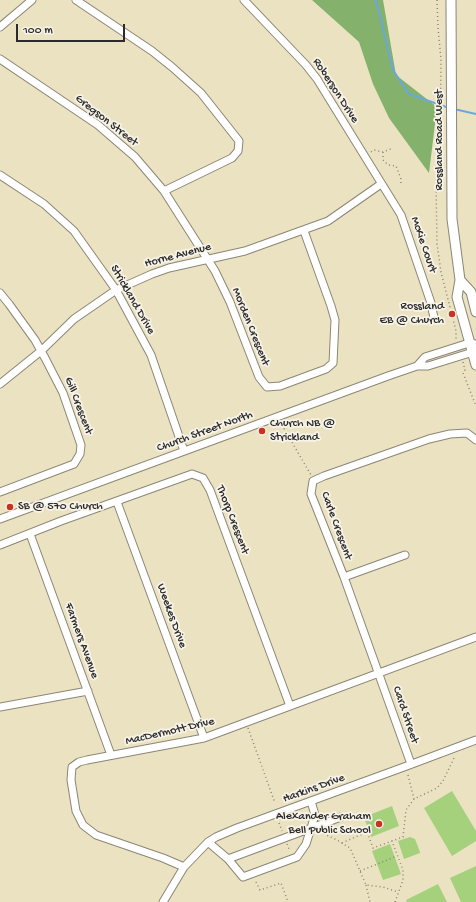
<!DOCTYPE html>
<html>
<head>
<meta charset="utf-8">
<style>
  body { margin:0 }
  #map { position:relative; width:476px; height:902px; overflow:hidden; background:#ebe2c1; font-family:"Gochi Hand",sans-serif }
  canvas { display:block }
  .scale { position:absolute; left:16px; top:24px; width:109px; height:18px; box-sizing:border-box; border:2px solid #2b2b2b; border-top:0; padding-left:5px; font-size:12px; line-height:14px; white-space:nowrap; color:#2b2b2b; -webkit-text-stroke:3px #f7f3e8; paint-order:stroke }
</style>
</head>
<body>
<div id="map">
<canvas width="476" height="902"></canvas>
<div class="scale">100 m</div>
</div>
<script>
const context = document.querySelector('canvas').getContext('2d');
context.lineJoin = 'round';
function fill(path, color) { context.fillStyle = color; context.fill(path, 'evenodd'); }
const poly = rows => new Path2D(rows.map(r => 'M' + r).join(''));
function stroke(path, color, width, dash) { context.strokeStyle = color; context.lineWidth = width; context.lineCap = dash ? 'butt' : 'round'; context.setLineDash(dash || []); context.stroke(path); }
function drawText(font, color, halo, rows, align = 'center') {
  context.font = font + ' "Gochi Hand",sans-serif'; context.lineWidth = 3.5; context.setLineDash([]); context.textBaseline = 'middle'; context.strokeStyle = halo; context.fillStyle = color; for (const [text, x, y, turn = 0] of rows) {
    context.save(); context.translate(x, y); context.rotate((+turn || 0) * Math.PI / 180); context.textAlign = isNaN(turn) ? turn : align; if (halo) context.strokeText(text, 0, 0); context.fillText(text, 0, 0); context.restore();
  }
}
const green = poly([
  [452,791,476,831,476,841,452,856,424,808],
  [392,806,399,826,371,837,364,817],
  [410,837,415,839,420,852,420,853,404,859,398,841],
  [390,844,401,874,383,880,372,851],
  [476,866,476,902,461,902,450,878],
  [438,884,447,902,407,902,406,900]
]);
const forest = poly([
  [312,0,383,0,396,75,437,107,429,173,389,118,373,84,359,42]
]);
const stream = poly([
  [375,0,377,4,393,70,409,94,449,108],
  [454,109,476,114]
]);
const path = poly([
  [437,0,438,28,441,59,440,154,436,182,437,244,441,272,456,331,456,339],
  [371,152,374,150,383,152,393,148],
  [383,152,383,160,388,165,396,166,401,179,401,185],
  [463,362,465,370,463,373,476,406],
  [282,425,311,475],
  [248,728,275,803],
  [408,775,414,799],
  [279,823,282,831],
  [320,832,337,840,350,848,366,885,383,887,398,892],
  [342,843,367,832,373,848,392,841],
  [287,844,290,851],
  [360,871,397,856],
  [256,882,260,890,281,883,288,902],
  [366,885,370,902],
  [395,902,403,880,403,870,392,841,403,837,406,810,414,799,437,788,443,781,455,756]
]);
const minor = poly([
  [76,0,152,51,172,67,201,93,239,141,238,151,232,158,164,191],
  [244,0,306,65,317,79,388,194,401,215,431,303,434,318],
  [0,27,32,0],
  [0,59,98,125,135,157,164,191,215,271,230,302,259,377,267,387,280,386,326,369,333,363,335,320,331,306,304,231],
  [0,175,44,204,74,231,116,290,151,355,184,451],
  [0,293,9,304,35,340,45,358,63,393,81,445,80,454,74,464,0,492],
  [417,366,425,357,469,343,476,344],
  [0,384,41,351,74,319,116,290,152,274,169,268,245,251,328,221,381,184],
  [117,502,204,738],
  [0,519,388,376,417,366,428,366,476,351],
  [30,534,111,755],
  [0,545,61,521,192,474,203,478,210,490,290,706],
  [344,577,405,555],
  [0,707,88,691],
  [411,764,344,577,311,494,313,481,324,476,429,439,450,434,467,433,476,440],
  [208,842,228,859,243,877,297,857,306,844,315,815,311,801],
  [228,859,341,817],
  [184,867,163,858,96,835,83,825,76,811,71,780,72,767,79,762,87,760,204,738,476,637],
  [163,902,184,867,208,842,216,837,237,828,404,767,476,740]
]);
const major = poly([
  [451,0,452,219,460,280,457,297,476,365],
  [460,280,471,292,476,312]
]);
const markers = [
  [452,314,4,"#c8321e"],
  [262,431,4,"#c8321e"],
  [10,507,4,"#c8321e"],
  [379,824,4,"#c8321e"]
];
const streetNames = [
  ["Roberson Drive",335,91,57],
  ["Gregson Street",106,121,38],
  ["Rossland Road West",440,140,-90],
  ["McKie Court",423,245,71],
  ["Horne Avenue",178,256,-15],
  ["Strickland Drive",132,300,60],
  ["Morden Crescent",250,327,68],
  ["Gill Crescent",78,406,69],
  ["Church Street North",205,432,-20],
  ["Thorp Crescent",232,520,69],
  ["Carle Crescent",336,526,70],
  ["Weekes Drive",171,616,70],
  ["Farmers Avenue",81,641,70],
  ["Card Street",405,715,71],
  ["MacDermott Drive",170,732,-13],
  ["Harkins Drive",314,789,-20]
];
const poiNames = [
  ["Rossland",444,307],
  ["EB @ Church",444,321],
  ["Church NB @",270,424,"left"],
  ["Strickland",270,438,"left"],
  ["SB @ 570 Church",18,507,"left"],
  ["Alexander Graham",371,817],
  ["Bell Public School",371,831]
];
fill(green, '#a5d07c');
fill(forest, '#84b26c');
stroke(stream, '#6aa8dc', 2);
stroke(minor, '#8b8676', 9);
stroke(major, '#8b8676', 11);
stroke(path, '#8b8676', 1.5, [1, 3]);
stroke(minor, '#fff', 7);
stroke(major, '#fff', 9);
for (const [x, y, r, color] of markers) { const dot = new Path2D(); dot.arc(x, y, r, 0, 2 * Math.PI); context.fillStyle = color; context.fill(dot); stroke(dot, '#f7f3e8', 1.5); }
drawText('12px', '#2b2b2b', '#f7f3e8', streetNames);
drawText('12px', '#2b2b2b', '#f7f3e8', poiNames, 'right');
</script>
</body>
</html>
